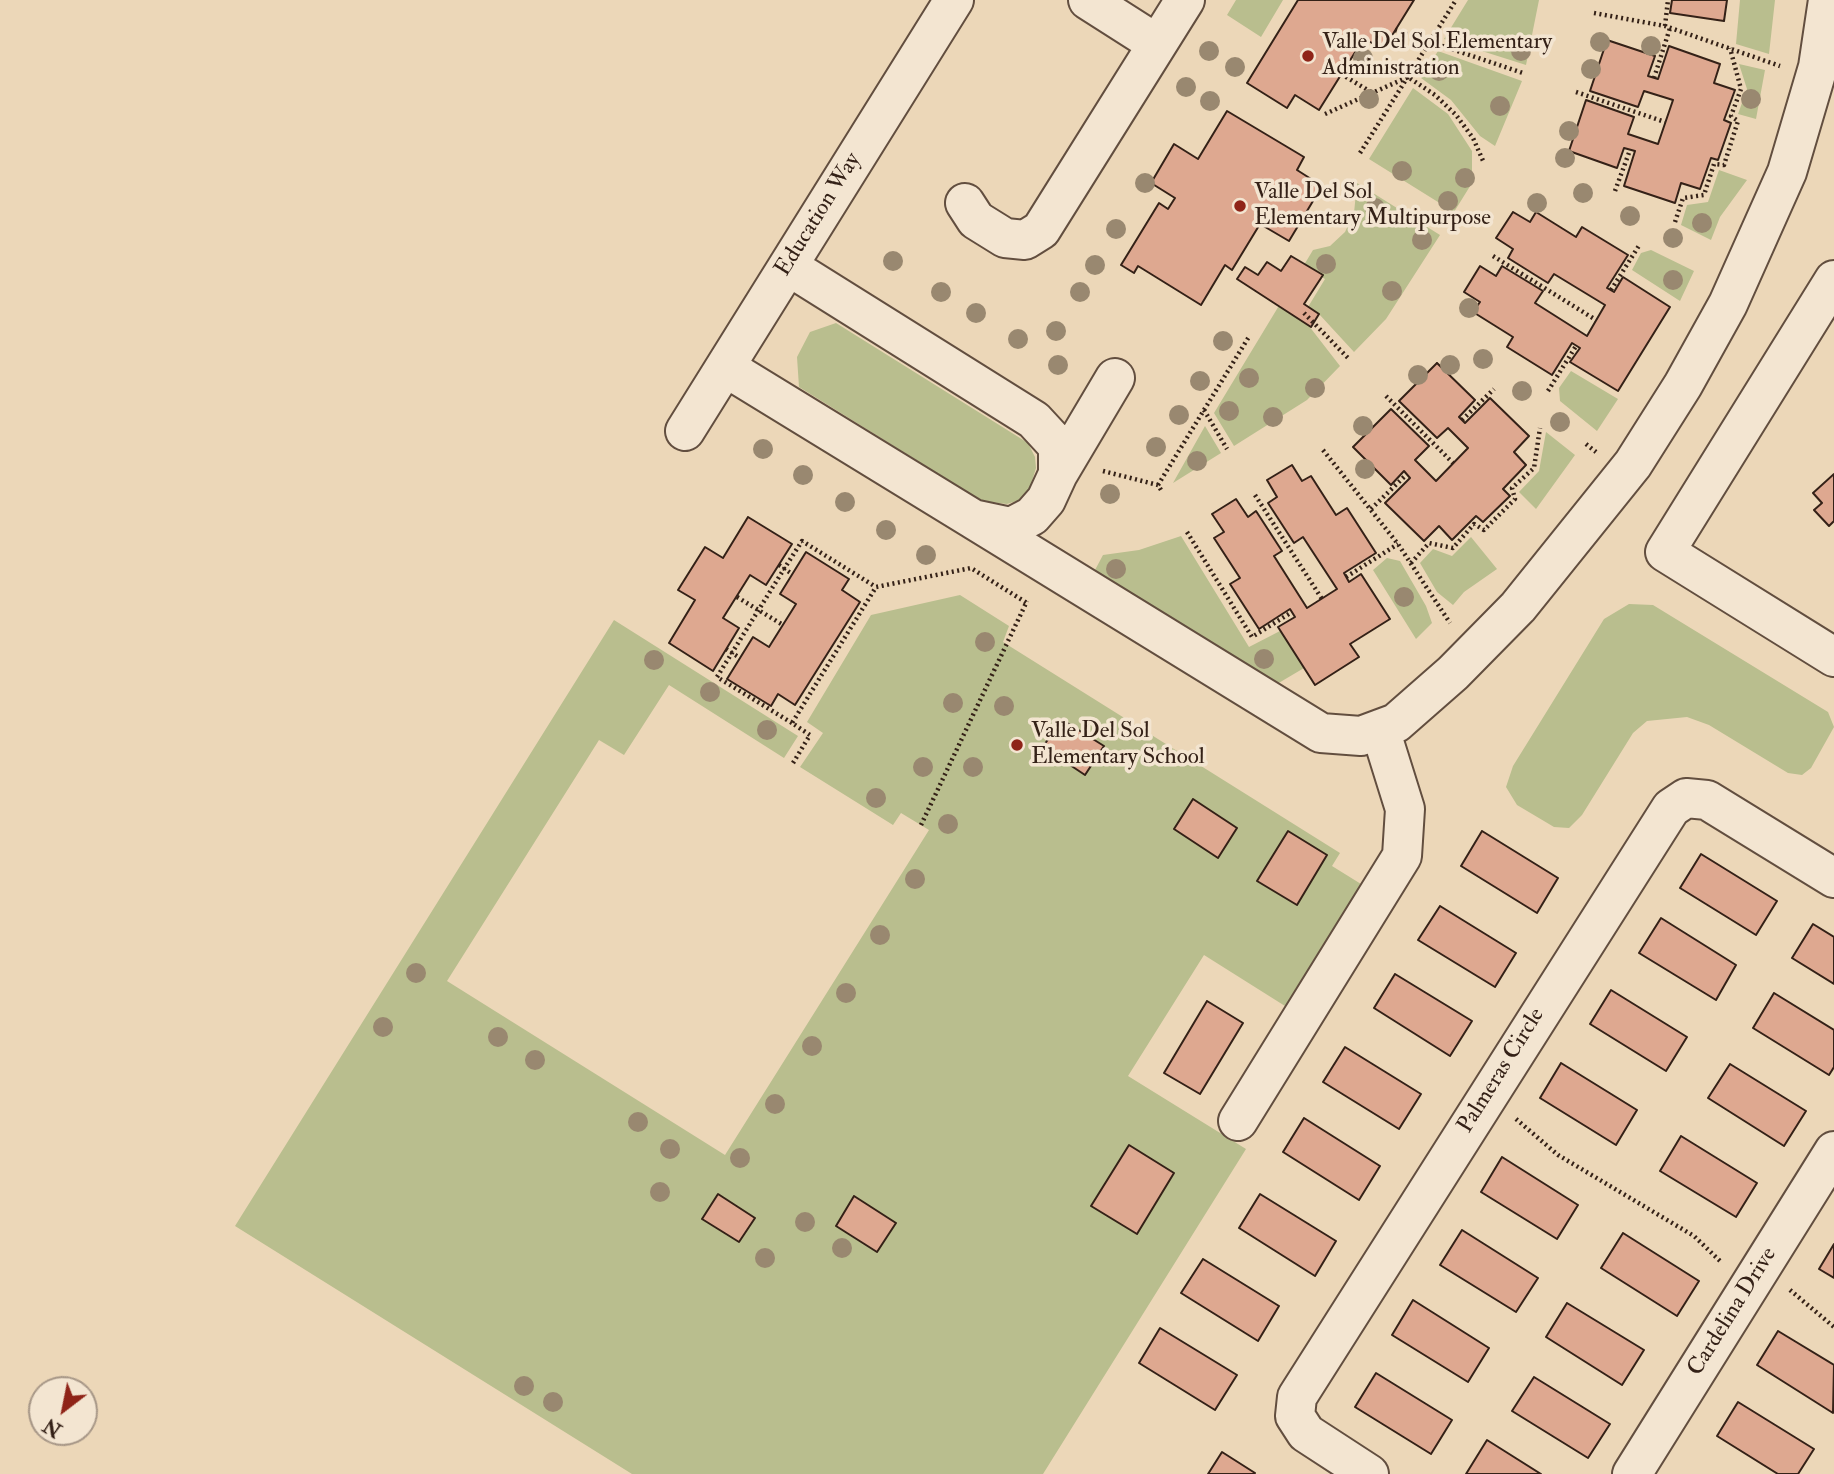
<!DOCTYPE html>
<html>
<head>
<meta charset="utf-8">
<style>
  body { margin:0 }
  #map { position:relative; width:1834px; height:1474px; overflow:hidden; background:#ecd7b8; font-family:"IM FELL Double Pica",serif }
  canvas { display:block }
  .north { position:absolute; left:28px; top:1376px; width:70px; height:70px; box-sizing:border-box; background:#f3e5d1; border:2px solid #a79787; border-radius:50%; rotate:212deg; font-size:19px; font-weight:700; line-height:28px; text-align:center; color:#342117 }
  .north::after { content:''; display:block; margin:auto; width:24px; height:32px; background:#8f2418; clip-path:polygon(50% 0,100% 100%,50% 72%,0 100%) }
</style>
</head>
<body>
<div id="map">
<canvas width="1834" height="1474"></canvas>
<div class="north">N</div>
</div>
<script>
const context = document.querySelector('canvas').getContext('2d');
context.lineJoin = 'round';
function fill(path, color) { context.fillStyle = color; context.fill(path, 'evenodd'); }
const poly = rows => new Path2D(rows.map(r => 'M' + r).join(''));
function stroke(path, color, width, dash) { context.strokeStyle = color; context.lineWidth = width; context.lineCap = dash ? 'butt' : 'round'; context.setLineDash(dash || []); context.stroke(path); }
function drawText(font, color, halo, rows, align = 'center') {
  context.font = font + ' "IM FELL Double Pica",serif'; context.lineWidth = 7; context.setLineDash([]); context.textBaseline = 'middle'; context.strokeStyle = halo; context.fillStyle = color; for (const [text, x, y, turn = 0] of rows) {
    context.save(); context.translate(x, y); context.rotate((+turn || 0) * Math.PI / 180); context.textAlign = isNaN(turn) ? turn : align; if (halo) context.strokeText(text, 0, 0); context.fillText(text, 0, 0); context.restore();
  }
}
const green = poly([
  [1236,0,1283,0,1261,37,1227,15],
  [1468,0,1539,0,1526,65,1444,39],
  [1740,0,1775,0,1769,54,1736,44],
  [1438,51,1522,81,1495,146,1480,136,1451,100,1421,78],
  [1739,64,1765,70,1756,119,1738,114,1747,89],
  [1413,88,1448,114,1472,151,1472,183,1454,212,1369,159],
  [1719,170,1747,180,1720,217,1711,240,1681,225,1687,205,1708,202],
  [1357,183,1440,235,1386,319,1354,352,1319,314,1308,307,1325,279,1304,265,1313,250,1330,246,1345,232,1354,213],
  [1651,250,1694,271,1680,301,1632,270,1641,253],
  [1280,304,1302,317,1340,366,1307,400,1234,446,1214,413],
  [836,323,1028,443,1035,457,1036,468,1029,491,1020,500,1007,504,982,501,799,387,797,357,810,332],
  [1571,371,1618,399,1597,431,1560,401,1559,388],
  [1205,426,1221,453,1173,483],
  [1546,432,1575,455,1536,509,1519,492,1539,471],
  [1181,536,1249,647,1280,631,1304,668,1277,684,1095,570,1103,555,1139,550],
  [1471,537,1497,569,1464,592,1453,605,1437,592,1420,563,1433,549,1452,556],
  [1387,558,1400,561,1426,606,1432,623,1416,639,1373,570],
  [960,595,1009,626,1003,642,1340,853,1332,866,1361,884,1285,1006,1204,955,1128,1076,1246,1149,1043,1474,632,1474,235,1226,614,620,798,736,784,758,669,685,624,755,599,740,447,981,725,1155,929,830,901,813,893,825,800,767,823,733,807,722,871,615],
  [1629,604,1653,605,1828,712,1834,727,1811,768,1802,775,1788,773,1709,725,1687,717,1647,721,1633,733,1582,815,1569,828,1554,827,1517,805,1506,787,1513,766,1604,619]
]);
const building = poly([
  [1298,0,1414,0,1383,50,1364,38,1319,110,1295,95,1287,108,1247,83,1298,0],
  [1672,0,1727,0,1724,21,1670,13,1672,0],
  [1607,40,1655,56,1648,76,1658,79,1669,46,1720,64,1714,83,1735,90,1724,120,1731,123,1718,160,1711,158,1700,189,1681,183,1675,203,1624,186,1635,151,1624,148,1617,168,1569,151,1586,100,1634,117,1628,134,1658,144,1673,100,1644,91,1638,107,1590,91,1607,40],
  [1227,111,1304,157,1297,170,1322,186,1289,241,1260,224,1232,270,1225,265,1201,305,1138,266,1134,273,1121,265,1159,203,1168,209,1175,198,1151,183,1174,144,1198,159,1227,111],
  [1513,212,1530,222,1536,212,1576,237,1582,227,1628,255,1607,288,1614,292,1623,277,1670,307,1618,391,1570,362,1580,348,1572,343,1552,375,1507,347,1513,337,1473,312,1480,302,1464,292,1480,266,1496,276,1502,266,1543,291,1535,303,1587,336,1605,305,1554,274,1548,283,1508,258,1513,249,1496,238,1513,212],
  [1291,256,1323,275,1304,304,1319,314,1311,327,1237,279,1245,267,1258,275,1267,262,1281,271,1291,256],
  [1437,363,1475,400,1459,417,1465,423,1490,398,1529,436,1514,452,1526,465,1503,489,1510,496,1483,522,1476,516,1452,540,1439,526,1424,541,1385,503,1410,478,1404,471,1391,485,1353,447,1391,409,1429,446,1415,460,1436,481,1468,448,1448,428,1437,438,1399,401,1437,363],
  [1292,465,1302,481,1311,476,1336,515,1347,508,1376,553,1344,573,1349,582,1361,574,1390,619,1350,644,1359,657,1315,685,1278,627,1295,617,1290,609,1259,629,1230,584,1240,578,1214,538,1224,532,1212,514,1236,499,1248,517,1256,511,1282,551,1274,556,1307,608,1337,589,1303,537,1294,543,1268,503,1277,497,1267,480,1292,465],
  [1834,474,1834,521,1829,526,1814,510,1822,503,1813,493,1834,474],
  [748,517,792,544,766,585,750,575,723,618,739,628,713,671,669,643,695,600,678,590,705,547,723,558,748,517],
  [806,552,849,579,842,590,860,602,795,705,778,694,771,706,727,679,753,637,769,647,796,604,780,594,806,552],
  [1061,719,1104,746,1085,775,1043,747,1061,719],
  [1193,799,1237,828,1218,858,1174,829,1193,799],
  [1288,831,1327,855,1297,905,1257,881,1288,831],
  [1482,831,1558,878,1537,913,1461,866,1482,831],
  [1701,854,1777,901,1756,935,1680,888,1701,854],
  [1440,906,1516,953,1495,987,1418,940,1440,906],
  [1661,918,1736,965,1716,1000,1639,953,1661,918],
  [1813,924,1834,937,1834,984,1792,958,1813,924],
  [1395,974,1472,1021,1450,1056,1374,1008,1395,974],
  [1611,990,1687,1037,1666,1071,1590,1024,1611,990],
  [1774,993,1834,1030,1834,1067,1829,1075,1753,1028,1774,993],
  [1207,1001,1243,1023,1200,1094,1164,1073,1207,1001],
  [1345,1047,1421,1094,1399,1129,1323,1082,1345,1047],
  [1561,1063,1637,1110,1616,1145,1540,1098,1561,1063],
  [1730,1064,1806,1111,1784,1146,1708,1098,1730,1064],
  [1304,1118,1380,1166,1359,1200,1283,1152,1304,1118],
  [1681,1136,1757,1183,1736,1217,1660,1171,1681,1136],
  [1129,1145,1174,1173,1137,1234,1091,1206,1129,1145],
  [1502,1157,1578,1205,1557,1239,1481,1192,1502,1157],
  [718,1194,755,1218,739,1242,702,1219,718,1194],
  [1260,1194,1336,1241,1315,1276,1239,1228,1260,1194],
  [854,1196,896,1223,877,1252,836,1226,854,1196],
  [1462,1230,1538,1278,1516,1312,1440,1265,1462,1230],
  [1623,1233,1699,1281,1677,1316,1601,1268,1623,1233],
  [1834,1244,1834,1278,1819,1269,1834,1244],
  [1203,1259,1279,1306,1258,1341,1181,1293,1203,1259],
  [1413,1300,1489,1348,1468,1382,1392,1335,1413,1300],
  [1567,1303,1644,1350,1622,1385,1546,1337,1567,1303],
  [1160,1328,1237,1375,1215,1410,1139,1363,1160,1328],
  [1778,1331,1834,1365,1833,1413,1757,1365,1778,1331],
  [1376,1373,1452,1420,1431,1454,1355,1407,1376,1373],
  [1534,1377,1610,1424,1588,1458,1512,1411,1534,1377],
  [1738,1402,1814,1449,1798,1474,1778,1474,1717,1436,1738,1402],
  [1487,1440,1541,1474,1466,1474,1487,1440],
  [1222,1452,1255,1473,1254,1474,1208,1474,1222,1452]
]);
const path = poly([
  [1594,13,1665,26,1780,66],
  [1665,26,1668,0],
  [1395,30,1523,73],
  [1341,74,1371,92],
  [1654,78,1670,28],
  [1576,92,1665,122],
  [1325,114,1408,77,1435,95,1456,115,1473,138,1484,163],
  [1360,153,1456,0],
  [1615,191,1630,150],
  [1675,222,1683,198,1704,195,1714,164,1724,165,1738,121,1731,116,1741,89,1730,48],
  [1493,256,1596,320],
  [1611,290,1640,244],
  [1304,313,1348,358],
  [1548,391,1576,346],
  [1386,396,1453,463],
  [1204,410,1227,449],
  [1462,420,1494,389],
  [1586,444,1596,452],
  [1323,450,1398,544,1450,623],
  [1103,471,1158,485,1161,490],
  [1158,485,1250,335],
  [1255,495,1322,599],
  [1371,509,1407,474],
  [1187,532,1252,637,1292,612],
  [1411,563,1429,543,1453,548,1474,524,1484,530,1515,499,1512,488,1534,468,1540,428],
  [779,565,792,574],
  [1346,577,1398,544],
  [737,597,783,625],
  [726,649,740,658],
  [792,723,717,677,784,569,802,541,876,587],
  [793,763,810,735,792,723,876,587,971,568,1027,603],
  [921,825,1027,601],
  [1516,1119,1558,1155,1694,1236,1720,1261],
  [1790,1290,1834,1327]
]);
const minor = poly([
  [1088,0,1157,44],
  [965,203,976,220,1005,238,1025,240,1041,230,1185,0],
  [1834,280,1665,552,1834,657],
  [725,367,973,519,1011,527,1032,516,1046,500,1058,474,1058,446,1034,420,788,266],
  [685,431,954,0],
  [1058,474,1115,378],
  [973,519,1321,733,1361,736,1396,723,1453,673,1518,607,1633,464,1683,385,1728,304,1787,172,1818,67,1828,0],
  [1238,1121,1402,856,1405,809,1380,729],
  [1369,1474,1306,1433,1295,1416,1297,1397,1671,808,1686,798,1707,800,1834,878],
  [1632,1474,1834,1151]
]);
const trees = [
  [1600,42],
  [1651,46],
  [1209,51],
  [1521,51],
  [1363,58],
  [1235,67],
  [1591,69],
  [1439,71],
  [1186,87],
  [1369,99],
  [1751,99],
  [1210,101],
  [1500,106],
  [1569,131],
  [1565,158],
  [1402,171],
  [1465,178],
  [1145,183],
  [1583,193],
  [1448,201],
  [1537,203],
  [1375,208],
  [1630,216],
  [1702,223],
  [1116,229],
  [1673,238],
  [1422,240],
  [893,261],
  [1326,264],
  [1095,265],
  [1673,280],
  [1392,291],
  [941,292],
  [1080,292],
  [1469,308],
  [976,313],
  [1056,331],
  [1018,339],
  [1223,341],
  [1483,359],
  [1058,365],
  [1450,365],
  [1418,375],
  [1249,378],
  [1200,381],
  [1315,388],
  [1522,391],
  [1229,411],
  [1179,415],
  [1273,417],
  [1560,422],
  [1363,426],
  [1156,447],
  [763,449],
  [1197,461],
  [1365,469],
  [803,475],
  [1110,494],
  [845,502],
  [886,530],
  [926,555],
  [1116,569],
  [1404,597],
  [985,642],
  [1264,659],
  [654,660],
  [710,692],
  [953,703],
  [1004,706],
  [767,730],
  [923,767],
  [973,767],
  [876,798],
  [948,824],
  [915,879],
  [880,935],
  [416,973],
  [846,993],
  [383,1027],
  [498,1037],
  [812,1046],
  [535,1060],
  [775,1104],
  [638,1122],
  [670,1149],
  [740,1158],
  [660,1192],
  [805,1222],
  [842,1248],
  [765,1258],
  [524,1386],
  [553,1402]
];
const markers = [
  [1308,56,7,"#8f2418"],
  [1240,206,7,"#8f2418"],
  [1017,745,7,"#8f2418"]
];
const poiNames = [
  ["Valle Del Sol Elementary",1322,43],
  ["Administration",1322,69],
  ["Valle Del Sol",1254,193],
  ["Elementary Multipurpose",1254,219],
  ["Valle Del Sol",1031,732],
  ["Elementary School",1031,758]
];
const streetNames = [
  ["Education Way",819,215,-58],
  ["Palmeras Circle",1502,1071,-58],
  ["Cardelina Drive",1733,1312,-58]
];
fill(green, '#b9be8e');
fill(building, '#dea890');
stroke(building, '#342117', 2);
stroke(minor, '#624e3f', 42);
stroke(path, '#342117', 4.5, [2, 3.5]);
stroke(minor, '#f3e5d1', 38);
context.fillStyle = '#998870';
for (const [x, y] of trees) { context.beginPath(); context.arc(x, y, 10, 0, 2 * Math.PI); context.fill(); }
for (const [x, y, r, color] of markers) { const dot = new Path2D(); dot.arc(x, y, r, 0, 2 * Math.PI); context.fillStyle = color; context.fill(dot); stroke(dot, '#f3e5d1', 2.5); }
drawText('23px', '#342117', '#f3e5d1', poiNames, 'left');
drawText('23px', '#342117', '#f3e5d1', streetNames);
</script>
</body>
</html>
